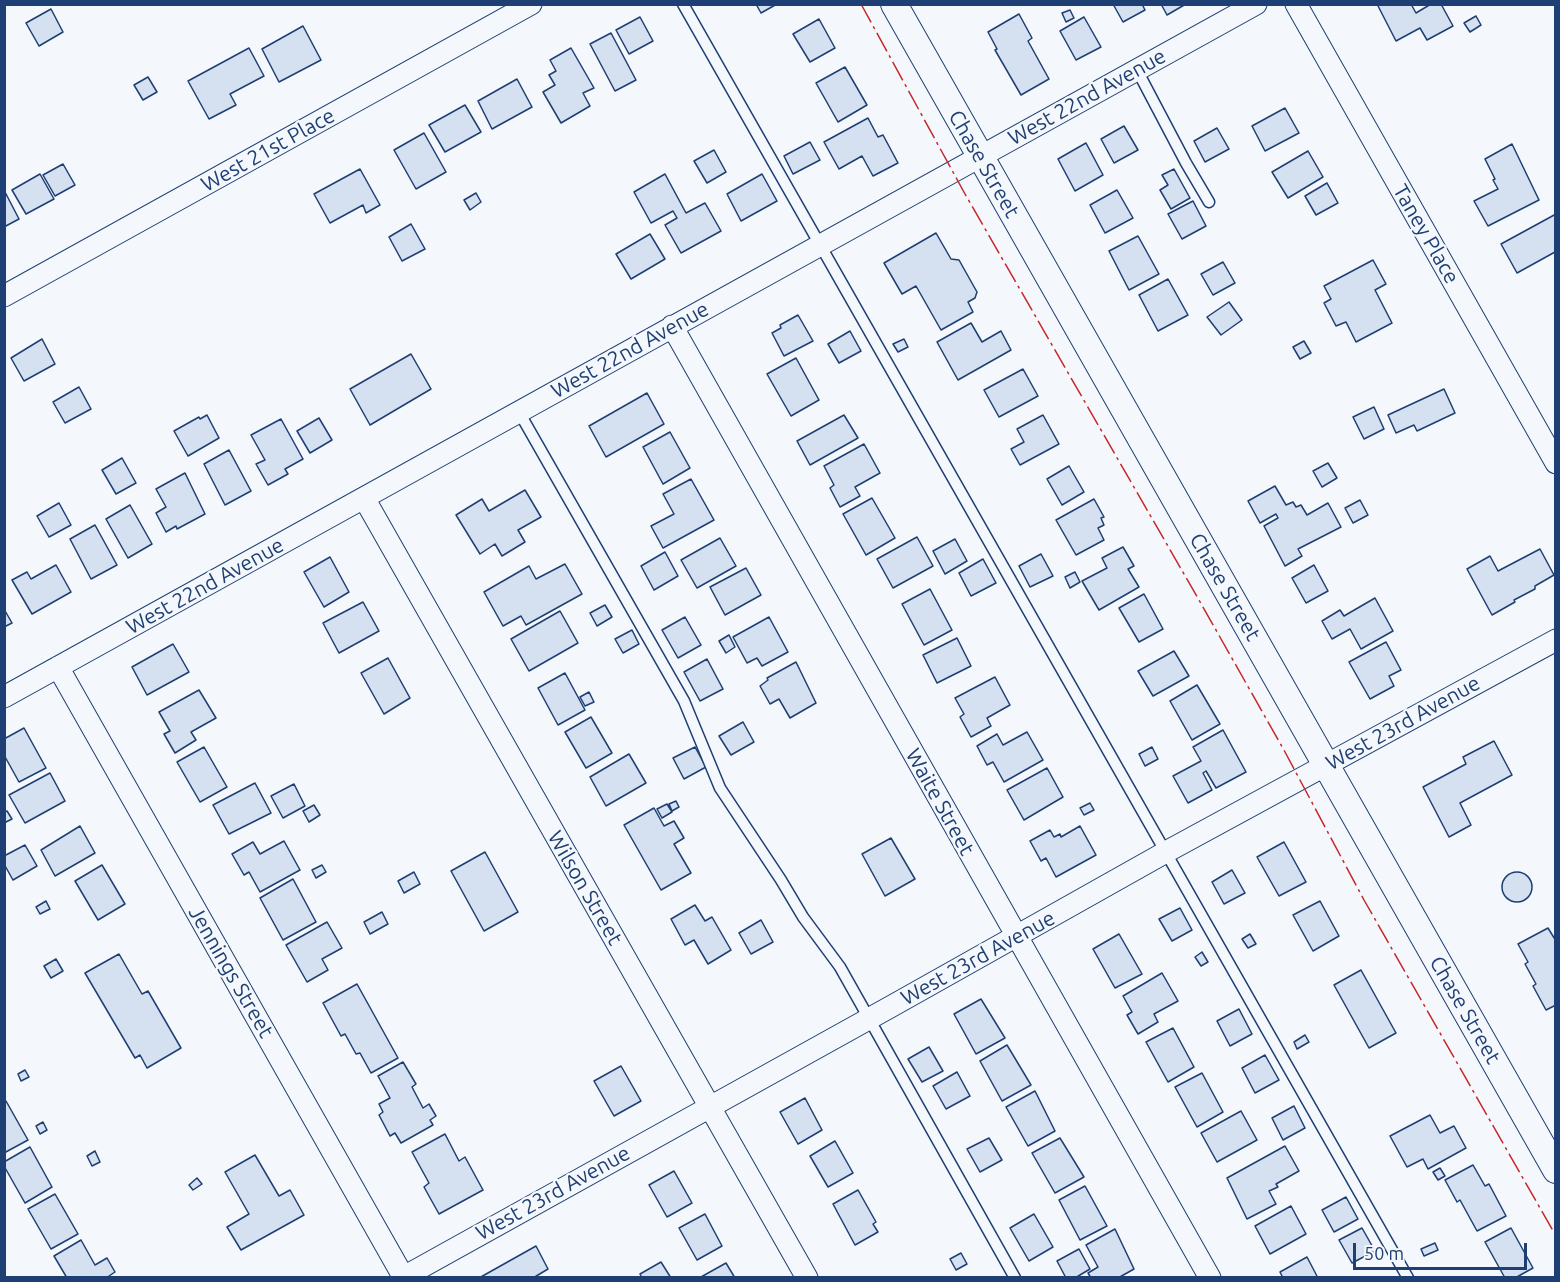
<!DOCTYPE html>
<html>
<head>
<meta charset="utf-8">
<style>
  body { margin:0 }
  #map { position:relative; width:1560px; height:1282px; overflow:hidden; background:#f4f7fb; font-family:Ubuntu,sans-serif }
  canvas { display:block }
  .frame { position:absolute; inset:0; border:6px solid #1d3f73; pointer-events:none }
  .scale { position:absolute; left:1353px; top:1243px; width:174px; height:27px; box-sizing:border-box; border:3px solid #1d3f73; border-top:0; padding-left:8px; font-size:18px; line-height:21px; white-space:nowrap; color:#1d3f73; -webkit-text-stroke:4px #f4f7fb; paint-order:stroke }
</style>
</head>
<body>
<div id="map">
<canvas width="1560" height="1282"></canvas>
<div class="frame"></div>
<div class="scale">50 m</div>
</div>
<script>
const context = document.querySelector('canvas').getContext('2d');
context.lineJoin = 'round';
function fill(path, color) { context.fillStyle = color; context.fill(path, 'evenodd'); }
const poly = rows => new Path2D(rows.map(r => 'M' + r).join(''));
function stroke(path, color, width, dash) { context.strokeStyle = color; context.lineWidth = width; context.lineCap = dash ? 'butt' : 'round'; context.setLineDash(dash || []); context.stroke(path); }
function drawText(font, color, halo, rows, align = 'center') {
  context.font = font + ' Ubuntu,sans-serif'; context.lineWidth = 4.5; context.setLineDash([]); context.textBaseline = 'middle'; context.strokeStyle = halo; context.fillStyle = color; for (const [text, x, y, turn = 0] of rows) {
    context.save(); context.translate(x, y); context.rotate((+turn || 0) * Math.PI / 180); context.textAlign = isNaN(turn) ? turn : align; if (halo) context.strokeText(text, 0, 0); context.fillText(text, 0, 0); context.restore();
  }
}
const building = poly([
  [756,4,777,4,761,13,756,4],
  [1113,4,1142,4,1145,10,1123,22,1113,4],
  [1161,4,1186,4,1167,15,1161,4],
  [1377,4,1411,4,1416,13,1431,4,1441,4,1453,26,1427,40,1420,28,1396,41,1377,4],
  [51,9,63,32,39,46,26,23,51,9],
  [1070,10,1074,18,1066,22,1062,13,1070,10],
  [1019,14,1032,38,1028,41,1049,79,1021,95,995,50,997,49,988,32,1019,14],
  [1476,16,1481,25,1470,32,1464,23,1476,16],
  [640,17,653,41,629,54,616,30,640,17],
  [1084,17,1101,47,1076,60,1060,31,1084,17],
  [819,19,835,48,810,62,793,34,819,19],
  [303,26,321,60,279,82,262,49,303,26],
  [611,33,636,80,615,91,590,44,611,33],
  [249,48,264,76,230,94,236,105,209,119,188,81,249,48],
  [571,48,594,88,583,93,590,106,561,123,543,92,555,85,549,75,556,71,550,60,571,48],
  [845,67,867,105,838,122,816,83,845,67],
  [148,77,157,92,143,100,134,85,148,77],
  [517,79,532,107,492,129,478,101,517,79],
  [465,105,481,132,445,152,429,125,465,105],
  [1285,108,1299,133,1265,151,1252,126,1285,108],
  [868,118,878,137,883,135,898,163,873,176,862,156,839,169,824,142,868,118],
  [1124,126,1138,150,1114,163,1101,139,1124,126],
  [1217,128,1229,149,1205,162,1194,141,1217,128],
  [424,133,446,172,416,189,394,150,424,133],
  [810,142,820,160,793,174,784,156,810,142],
  [1086,143,1103,175,1075,191,1058,159,1086,143],
  [1512,144,1539,200,1488,226,1474,201,1498,189,1493,180,1495,179,1485,159,1512,144],
  [714,150,726,172,707,183,694,161,714,150],
  [1308,151,1323,177,1288,198,1272,172,1308,151],
  [63,164,75,185,55,196,43,175,63,164],
  [360,169,380,205,366,213,363,205,330,223,314,194,360,169],
  [1174,169,1190,198,1171,209,1160,190,1168,185,1162,175,1174,169],
  [40,174,54,199,26,214,12,190,40,174],
  [665,174,686,213,705,203,721,231,681,253,665,225,677,218,673,211,651,223,634,192,665,174],
  [762,174,777,201,741,221,727,194,762,174],
  [1327,183,1338,203,1316,215,1305,196,1327,183],
  [1117,190,1133,218,1105,233,1090,205,1117,190],
  [5,192,19,219,4,227,4,192,5,192],
  [476,193,481,202,470,210,464,200,476,193],
  [1193,201,1206,226,1182,239,1168,214,1193,201],
  [1556,214,1556,253,1555,252,1517,273,1501,244,1556,214],
  [411,224,425,249,402,261,389,237,411,224],
  [936,233,951,259,959,260,977,292,975,298,968,302,973,312,941,330,916,286,902,294,884,263,936,233],
  [650,234,665,259,631,279,616,254,650,234],
  [1138,236,1159,274,1129,290,1109,251,1138,236],
  [1373,260,1386,284,1375,290,1392,323,1356,342,1346,322,1336,326,1324,303,1331,299,1324,286,1373,260],
  [1223,262,1235,283,1213,295,1201,274,1223,262],
  [1168,279,1188,315,1158,331,1139,295,1168,279],
  [1229,302,1242,320,1221,335,1207,317,1229,302],
  [798,315,813,341,784,356,772,333,781,328,780,325,798,315],
  [971,323,982,342,1001,331,1011,350,958,380,937,342,971,323],
  [850,331,861,351,839,363,828,344,850,331],
  [42,339,55,364,24,381,11,358,42,339],
  [904,339,908,347,898,352,893,344,904,339],
  [1304,341,1311,353,1300,359,1293,347,1304,341],
  [411,354,431,389,370,425,350,389,411,354],
  [796,358,819,400,791,416,767,374,796,358],
  [1023,369,1038,396,999,417,984,390,1023,369],
  [79,387,91,409,65,423,53,402,79,387],
  [1444,389,1455,413,1417,431,1414,425,1396,433,1388,415,1444,389],
  [647,393,664,424,606,457,589,426,647,393],
  [1374,407,1384,429,1364,439,1353,417,1374,407],
  [207,415,219,438,188,456,174,431,199,417,200,419,207,415],
  [844,415,858,438,810,465,797,441,844,415],
  [1043,415,1059,444,1020,465,1011,449,1024,442,1017,429,1043,415],
  [319,418,332,440,310,453,297,431,319,418],
  [281,419,303,459,285,469,288,474,268,485,256,464,265,460,251,435,281,419],
  [670,432,690,468,663,484,643,447,670,432],
  [864,444,880,473,855,487,860,496,840,507,830,488,834,485,824,466,864,444],
  [229,450,251,491,225,505,204,464,229,450],
  [122,458,136,483,116,494,102,470,122,458],
  [1328,463,1337,478,1322,487,1313,471,1328,463],
  [1069,466,1084,492,1062,505,1047,479,1069,466],
  [185,473,205,514,177,529,176,526,166,532,156,513,166,507,156,489,185,473],
  [691,479,714,520,663,548,651,526,674,514,663,494,691,479],
  [1275,486,1286,505,1293,502,1296,507,1301,505,1307,515,1328,503,1341,527,1298,549,1302,556,1285,566,1264,526,1278,518,1276,514,1260,523,1248,501,1275,486],
  [525,490,541,517,518,530,525,542,502,556,495,544,480,554,456,515,482,499,489,511,525,490],
  [872,498,895,538,866,555,843,514,872,498],
  [1094,499,1104,517,1101,518,1104,525,1098,528,1104,540,1076,555,1056,520,1094,499],
  [1360,500,1368,515,1353,523,1345,508,1360,500],
  [59,503,71,525,49,537,37,516,59,503],
  [130,505,152,544,128,558,106,519,130,505],
  [95,525,117,565,91,579,70,539,95,525],
  [917,537,933,566,893,588,877,559,917,537],
  [720,538,736,566,697,588,681,560,720,538],
  [955,539,967,561,945,574,933,551,955,539],
  [1123,547,1134,566,1128,569,1139,587,1099,610,1082,581,1107,568,1102,558,1123,547],
  [1540,549,1554,575,1535,586,1535,589,1514,600,1515,602,1492,615,1467,569,1490,556,1498,571,1540,549],
  [665,552,678,576,654,590,641,566,665,552],
  [1041,554,1053,576,1030,587,1019,566,1041,554],
  [330,557,349,592,324,607,304,572,330,557],
  [983,559,996,583,971,596,959,573,983,559],
  [565,564,582,594,526,625,521,616,503,626,484,592,529,566,536,579,565,564],
  [56,565,71,592,32,614,12,580,27,572,31,579,56,565],
  [1314,565,1328,591,1306,603,1292,578,1314,565],
  [746,568,761,595,725,615,710,587,746,568],
  [1075,572,1080,582,1070,588,1065,577,1075,572],
  [930,589,952,630,924,645,902,604,930,589],
  [1144,594,1163,629,1139,642,1119,608,1144,594],
  [1375,598,1393,631,1361,649,1350,629,1332,639,1322,621,1340,610,1344,616,1375,598],
  [363,602,379,631,339,653,323,623,363,602],
  [605,605,612,617,597,626,590,613,605,605],
  [4,609,12,623,4,627,4,609],
  [560,611,578,643,529,671,511,639,560,611],
  [685,617,701,645,678,658,662,630,685,617],
  [769,617,788,652,762,666,757,658,747,663,733,637,769,617],
  [632,630,639,644,623,653,615,639,632,630],
  [729,635,735,647,726,653,719,641,729,635],
  [957,638,971,666,937,683,923,655,957,638],
  [1386,642,1401,670,1389,676,1394,686,1370,699,1349,662,1386,642],
  [173,644,189,672,147,695,132,667,173,644],
  [1174,651,1189,676,1153,696,1138,671,1174,651],
  [388,658,410,698,384,714,361,673,388,658],
  [707,659,723,689,700,701,684,672,707,659],
  [796,662,816,703,790,718,779,699,770,704,760,686,768,680,767,678,796,662],
  [565,673,585,710,558,725,538,688,565,673],
  [995,677,1010,705,987,718,991,726,971,737,960,717,964,714,955,698,995,677],
  [1197,685,1220,724,1192,740,1170,701,1197,685],
  [199,690,216,718,191,732,196,740,175,753,164,734,170,731,159,712,199,690],
  [589,692,594,702,585,706,580,697,589,692],
  [591,717,612,753,586,768,565,732,591,717],
  [743,722,754,742,731,755,719,736,743,722],
  [24,728,46,768,19,782,4,755,4,739,24,728],
  [1223,730,1246,772,1216,788,1206,771,1203,773,1212,790,1188,803,1173,776,1201,761,1193,747,1223,730],
  [1027,732,1043,760,1004,782,993,762,987,765,977,746,997,734,1003,745,1027,732],
  [1494,741,1512,775,1460,803,1471,825,1449,837,1423,787,1466,764,1463,757,1494,741],
  [204,747,227,787,200,802,177,762,204,747],
  [695,747,706,767,684,779,673,758,695,747],
  [1152,747,1158,759,1145,766,1139,754,1152,747],
  [629,754,646,783,606,806,590,777,629,754],
  [1047,768,1063,797,1024,820,1007,790,1047,768],
  [50,773,65,801,25,823,9,795,50,773],
  [255,783,271,813,229,834,213,805,255,783],
  [294,784,305,806,283,818,271,796,294,784],
  [676,801,679,807,672,811,669,804,676,801],
  [1090,803,1094,810,1084,815,1080,808,1090,803],
  [667,804,672,812,662,818,657,809,667,804],
  [314,805,320,815,309,822,303,811,314,805],
  [654,808,664,826,674,821,684,838,674,844,691,873,661,890,624,825,654,808],
  [7,811,12,819,4,823,4,812,7,811],
  [80,826,95,853,55,876,41,850,80,826],
  [1080,826,1096,855,1056,877,1046,858,1041,861,1030,841,1050,830,1054,837,1060,834,1061,837,1080,826],
  [891,838,915,879,885,896,862,854,891,838],
  [284,841,300,870,260,892,249,872,244,875,232,854,253,842,260,854,284,841],
  [1284,842,1306,882,1279,896,1257,857,1284,842],
  [25,845,37,866,13,880,4,864,4,856,25,845],
  [485,852,518,912,484,931,451,871,485,852],
  [102,865,125,904,98,920,75,881,102,865],
  [322,865,326,872,316,878,312,870,322,865],
  [1232,870,1245,893,1224,904,1212,882,1232,870],
  [414,872,420,884,404,893,398,881,414,872],
  '1502 887a15 15 0 1 1 30 0a15 15 0 1 1-30 0Z',
  [293,879,316,922,283,940,260,898,293,879],
  [46,901,50,909,40,914,36,907,46,901],
  [1320,901,1339,936,1313,951,1293,915,1320,901],
  [695,905,705,921,712,917,731,950,708,964,694,940,685,945,671,919,695,905],
  [1180,908,1192,930,1172,941,1159,919,1180,908],
  [382,912,388,924,370,934,364,922,382,912],
  [761,920,773,942,751,954,739,933,761,920],
  [327,922,342,948,322,959,328,970,307,982,286,945,327,922],
  [1548,928,1556,941,1556,1005,1546,1010,1533,986,1536,984,1525,964,1528,962,1518,944,1548,928],
  [1119,934,1142,974,1115,988,1093,949,1119,934],
  [1250,934,1256,944,1248,948,1242,939,1250,934],
  [1202,952,1208,962,1201,966,1195,957,1202,952],
  [119,954,142,994,148,991,181,1048,147,1068,140,1055,135,1058,85,973,119,954],
  [56,959,63,971,51,978,44,966,56,959],
  [1361,970,1396,1033,1369,1048,1334,985,1361,970],
  [1162,973,1178,1001,1154,1014,1158,1022,1138,1034,1127,1015,1132,1012,1123,996,1162,973],
  [357,984,398,1058,371,1073,360,1053,356,1054,345,1034,341,1036,323,1003,357,984],
  [981,999,1005,1038,976,1054,954,1014,981,999],
  [1239,1009,1252,1034,1230,1046,1217,1021,1239,1009],
  [1173,1028,1194,1067,1168,1082,1146,1042,1173,1028],
  [1305,1035,1309,1042,1297,1049,1294,1042,1305,1035],
  [1007,1045,1031,1085,1002,1101,980,1061,1007,1045],
  [929,1047,943,1071,922,1082,908,1059,929,1047],
  [1265,1055,1279,1080,1255,1093,1242,1068,1265,1055],
  [403,1062,416,1084,412,1087,423,1108,429,1104,436,1116,430,1120,433,1125,401,1143,395,1133,390,1136,379,1115,383,1112,379,1104,390,1098,378,1076,403,1062],
  [621,1066,641,1101,614,1116,594,1081,621,1066],
  [25,1070,29,1077,21,1081,18,1074,25,1070],
  [957,1072,970,1096,946,1109,933,1086,957,1072],
  [1202,1073,1223,1112,1197,1127,1175,1087,1202,1073],
  [1035,1091,1055,1131,1028,1146,1006,1107,1035,1091],
  [805,1098,822,1130,798,1144,780,1112,805,1098],
  [6,1101,28,1140,4,1153,4,1102,6,1101],
  [1294,1106,1305,1128,1283,1140,1272,1118,1294,1106],
  [1241,1111,1257,1140,1217,1162,1201,1133,1241,1111],
  [1430,1115,1440,1133,1454,1126,1466,1148,1428,1169,1423,1159,1407,1167,1390,1136,1430,1115],
  [43,1122,47,1130,40,1134,36,1126,43,1122],
  [445,1134,459,1161,465,1157,483,1190,439,1214,424,1187,429,1183,412,1152,445,1134],
  [989,1138,1002,1160,980,1172,967,1149,989,1138],
  [1060,1138,1084,1177,1055,1193,1032,1153,1060,1138],
  [835,1141,853,1173,828,1187,810,1156,835,1141],
  [1285,1146,1299,1171,1276,1184,1278,1187,1269,1191,1276,1204,1247,1219,1227,1178,1285,1146],
  [30,1147,52,1187,25,1203,4,1166,4,1162,30,1147],
  [95,1151,100,1162,92,1166,87,1156,95,1151],
  [255,1155,279,1196,290,1190,304,1215,241,1250,227,1227,249,1214,225,1172,255,1155],
  [1473,1165,1485,1186,1489,1184,1506,1216,1477,1231,1460,1200,1457,1202,1445,1180,1473,1165],
  [1440,1168,1445,1176,1438,1180,1433,1172,1440,1168],
  [674,1171,692,1203,667,1217,649,1185,674,1171],
  [197,1178,202,1184,193,1190,189,1185,197,1178],
  [1085,1186,1107,1226,1080,1240,1059,1200,1085,1186],
  [858,1190,876,1222,873,1224,878,1232,855,1245,833,1204,858,1190],
  [55,1194,78,1234,51,1249,28,1209,55,1194],
  [1346,1197,1358,1219,1334,1232,1322,1210,1346,1197],
  [1291,1206,1306,1234,1270,1254,1255,1226,1291,1206],
  [705,1214,722,1246,697,1260,679,1228,705,1214],
  [1034,1214,1053,1247,1029,1261,1010,1228,1034,1214],
  [1362,1228,1375,1251,1352,1263,1339,1240,1362,1228],
  [1511,1228,1533,1268,1515,1278,1505,1278,1485,1242,1511,1228],
  [1115,1229,1134,1269,1118,1278,1091,1278,1088,1273,1098,1267,1086,1245,1115,1229],
  [81,1240,95,1265,107,1258,115,1272,106,1278,67,1278,54,1256,81,1240],
  [1435,1243,1438,1250,1424,1256,1421,1249,1435,1243],
  [536,1246,548,1269,533,1278,479,1278,536,1246],
  [1079,1249,1090,1269,1075,1278,1066,1278,1057,1261,1079,1249],
  [961,1253,967,1264,956,1270,950,1259,961,1253],
  [1307,1257,1318,1278,1283,1278,1280,1272,1307,1257],
  [661,1262,671,1278,642,1278,640,1274,661,1262],
  [726,1263,735,1278,701,1278,701,1277,726,1263]
]);
const service = poly([
  [683,4,1408,1278],
  [1137,70,1186,163,1209,202],
  [519,412,684,701,720,788,781,880,803,917,840,967,1015,1278]
]);
const minor = poly([
  [1296,4,1556,463],
  [4,296,531,4],
  [672,326,1210,1278],
  [364,498,807,1278],
  [58,667,404,1278],
  [4,697,1256,4],
  [402,1278,892,1006,1166,852,1556,640]
]);
const tertiary = poly([
  [894,4,1556,1170]
]);
const power = poly([
  [861,4,965,194,1199,600,1285,752,1364,900,1556,1236]
]);
const streetNames = [
  ["West 22nd Avenue",1087,97,-29],
  ["West 21st Place",268,150,-29],
  ["Chase Street",984,164,60],
  ["Taney Place",1426,234,60],
  ["West 22nd Avenue",630,350,-29],
  ["West 22nd Avenue",205,586,-29],
  ["Chase Street",1225,587,60],
  ["West 23rd Avenue",1403,723,-29],
  ["Waite Street",940,802,61],
  ["Wilson Street",585,888,60],
  ["West 23rd Avenue",978,958,-29],
  ["Jennings Street",231,972,60],
  ["Chase Street",1465,1010,60],
  ["West 23rd Avenue",553,1193,-29]
];
fill(building, '#d5e0f0');
stroke(building, '#1d3f73', 1.5);
stroke(service, '#1d3f73', 13);
stroke(minor, '#1d3f73', 23);
stroke(tertiary, '#1d3f73', 28);
stroke(service, '#f4f7fb', 10);
stroke(minor, '#f4f7fb', 21);
stroke(tertiary, '#f4f7fb', 26);
stroke(power, '#c62828', 1.5, [21, 4.5, 3, 4.5]);
drawText('21px', '#1d3f73', '#f4f7fb', streetNames);
</script>
</body>
</html>
